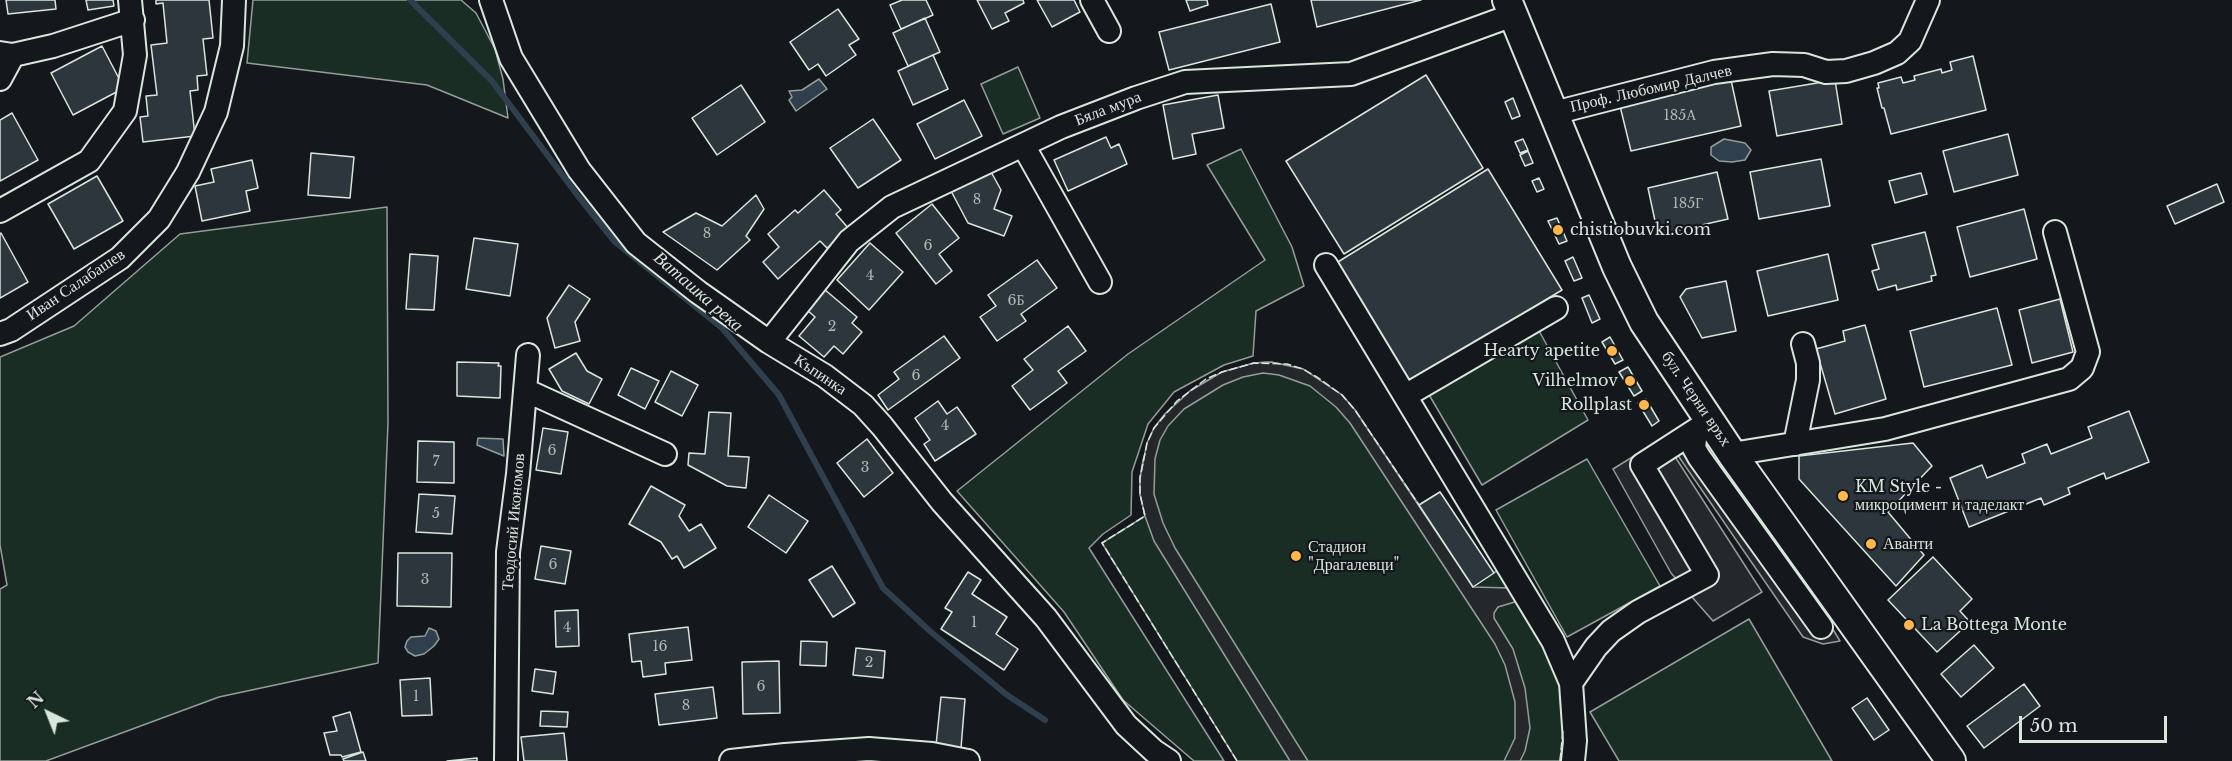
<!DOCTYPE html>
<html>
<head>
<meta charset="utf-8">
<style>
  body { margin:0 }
  #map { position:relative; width:2232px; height:761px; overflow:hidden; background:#14181c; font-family:"Libre Baskerville",serif }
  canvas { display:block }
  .north { position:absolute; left:18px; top:683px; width:60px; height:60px; -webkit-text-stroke:4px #14181c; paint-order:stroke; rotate:317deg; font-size:16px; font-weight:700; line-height:24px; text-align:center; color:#d8e6dc }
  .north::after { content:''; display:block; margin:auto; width:21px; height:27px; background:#d8e6dc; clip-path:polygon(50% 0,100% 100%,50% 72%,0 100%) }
  .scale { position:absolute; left:2019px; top:716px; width:148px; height:27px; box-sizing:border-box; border:3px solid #d8e6dc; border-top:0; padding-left:8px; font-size:18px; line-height:21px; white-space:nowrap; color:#d8e6dc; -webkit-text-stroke:4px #14181c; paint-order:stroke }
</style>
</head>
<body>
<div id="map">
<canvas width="2232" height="761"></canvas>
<div class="north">N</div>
<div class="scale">50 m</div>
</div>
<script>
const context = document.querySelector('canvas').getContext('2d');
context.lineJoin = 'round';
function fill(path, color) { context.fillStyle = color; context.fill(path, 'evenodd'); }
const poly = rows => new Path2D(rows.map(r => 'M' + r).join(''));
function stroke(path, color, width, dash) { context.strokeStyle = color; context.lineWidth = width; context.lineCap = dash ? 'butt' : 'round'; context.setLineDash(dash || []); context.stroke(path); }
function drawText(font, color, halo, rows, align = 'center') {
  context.font = font + ' "Libre Baskerville",serif'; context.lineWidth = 4.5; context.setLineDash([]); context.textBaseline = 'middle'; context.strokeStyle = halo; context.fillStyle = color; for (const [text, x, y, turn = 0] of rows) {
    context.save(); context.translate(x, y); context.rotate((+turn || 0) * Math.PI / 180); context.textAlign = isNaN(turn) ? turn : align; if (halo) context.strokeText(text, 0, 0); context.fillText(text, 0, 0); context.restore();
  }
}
const green = poly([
  [253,0,461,0,476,13,495,49,503,79,508,118,427,85,247,63,253,0],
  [1018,67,1040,118,1003,134,981,84,1018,67],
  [1241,149,1292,247,1304,286,1256,311,1253,356,1224,365,1174,392,1148,424,1132,472,1131,515,1103,534,1089,548,1224,761,1194,761,1123,700,1064,612,957,491,1128,354,1265,260,1207,165,1241,149],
  [387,207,388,423,378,663,219,697,46,761,0,761,0,589,7,585,0,545,0,357,74,326,180,234,387,207],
  [1538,329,1588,420,1482,485,1428,393,1538,329],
  [1271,362,1303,369,1342,395,1355,410,1419,505,1440,492,1493,573,1499,570,1557,669,1561,686,1564,729,1560,761,1237,761,1102,543,1145,516,1140,494,1140,478,1143,460,1154,428,1165,414,1190,391,1222,372,1254,363,1271,362],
  [1587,459,1660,586,1567,637,1496,510,1587,459],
  [1749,619,1832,761,1619,761,1590,712,1749,619]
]);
const parking = poly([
  [1271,362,1303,369,1342,395,1355,410,1473,587,1510,588,1518,601,1498,607,1494,613,1494,618,1513,649,1525,688,1530,728,1525,751,1520,761,1504,761,1515,738,1515,702,1505,665,1495,644,1350,423,1336,407,1310,386,1279,375,1263,373,1243,377,1223,385,1184,409,1168,426,1160,440,1155,459,1154,494,1163,523,1175,548,1308,761,1290,761,1154,541,1145,516,1140,494,1140,478,1147,443,1154,428,1165,414,1190,391,1222,372,1254,363,1271,362],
  [1663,438,1762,592,1713,621,1671,573,1613,469,1663,438],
  [1691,443,1828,621,1840,641,1823,644,1803,637,1677,454,1691,443]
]);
const water = poly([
  [819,79,827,89,796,111,789,100,792,97,789,91,802,90,819,79],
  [1724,139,1745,143,1751,150,1745,160,1732,162,1719,161,1711,155,1711,147,1724,139],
  [478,438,503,439,504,456,477,445,478,438],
  [429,628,436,631,439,639,434,646,424,654,415,656,408,652,405,647,407,641,411,637,425,636,429,628]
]);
const stream = poly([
  [410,0,492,81,578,196,615,242,722,328,779,395,883,588,931,632,1007,695,1045,720]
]);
const building = poly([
  [6,0,55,0,56,9,8,14,6,0],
  [86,0,113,0,114,6,88,10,86,0],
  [156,0,209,0,213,38,203,39,207,75,197,76,198,90,190,91,195,136,143,142,140,117,148,116,146,96,157,95,151,45,167,43,163,3,156,4,156,0],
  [902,0,926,0,933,15,901,29,890,5,902,0],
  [977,0,1023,0,1024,3,1005,13,1009,21,992,29,977,0],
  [1037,0,1074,0,1080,12,1052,27,1037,0],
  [1186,0,1207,0,1208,5,1190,11,1186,0],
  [1311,0,1421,0,1317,27,1311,0],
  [1271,4,1280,42,1169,70,1159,32,1271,4],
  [838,9,859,39,849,45,856,55,826,76,818,64,809,70,790,42,838,9],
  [925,18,940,52,908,66,893,33,925,18],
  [102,46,124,88,73,115,51,73,102,46],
  [933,55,948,89,913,105,898,71,933,55],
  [1973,56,1986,110,1891,134,1884,108,1882,108,1877,88,1879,88,1878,83,1901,77,1903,83,1915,80,1914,76,1941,69,1942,73,1952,70,1950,62,1973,56],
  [1426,75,1483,168,1344,254,1286,161,1426,75],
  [1731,80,1741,126,1631,151,1620,106,1731,80],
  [1835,80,1842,124,1777,136,1769,91,1835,80],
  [741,85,765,122,717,155,692,118,741,85],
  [1218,95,1224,128,1192,134,1196,154,1173,159,1163,105,1218,95],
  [1513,98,1520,116,1512,119,1505,102,1513,98],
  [964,100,982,136,935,159,917,124,964,100],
  [12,113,38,160,0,181,0,120,12,113],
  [873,119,901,160,858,188,830,148,873,119],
  [2008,134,2018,175,1954,192,1943,151,2008,134],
  [1106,137,1111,148,1119,144,1127,164,1068,191,1054,160,1106,137],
  [1523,139,1528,150,1520,153,1515,142,1523,139],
  [1528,151,1533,163,1525,166,1520,155,1528,151],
  [311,153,354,157,350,198,308,195,311,153],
  [1821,159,1830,206,1759,219,1750,172,1821,159],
  [252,160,258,188,246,191,250,211,202,221,195,186,214,182,211,169,252,160],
  [1488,169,1562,290,1406,385,1333,265,1488,169],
  [990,170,1001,190,994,209,1012,216,1004,236,968,223,951,191,990,170],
  [1717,172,1728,219,1658,235,1648,188,1717,172],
  [1921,173,1927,194,1895,203,1889,181,1921,173],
  [97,176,123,221,74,249,48,204,97,176],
  [1539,178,1544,189,1537,192,1532,181,1539,178],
  [2217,184,2224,202,2175,224,2167,206,2217,184],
  [824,190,841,210,836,214,849,229,827,248,820,241,778,279,763,262,779,247,768,234,795,210,798,213,824,190],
  [756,195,764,209,746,236,750,240,717,270,663,232,696,213,722,226,756,195],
  [932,204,959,238,939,254,952,271,936,284,896,233,932,204],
  [2024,209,2037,259,1970,277,1957,227,2024,209],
  [1557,218,1567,241,1559,244,1548,221,1557,218],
  [1925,232,1936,275,1931,276,1932,281,1897,290,1896,285,1878,290,1872,271,1879,269,1872,245,1925,232],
  [1,233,28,282,0,298,0,234,1,233],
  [474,238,518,244,510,296,466,289,474,238],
  [870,243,903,272,869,310,837,280,870,243],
  [410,254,438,256,434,310,406,309,410,254],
  [1828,254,1838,300,1768,316,1757,271,1828,254],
  [1573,257,1582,278,1574,281,1565,261,1573,257],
  [1037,260,1057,288,1021,314,1026,321,997,341,980,317,996,306,988,295,1037,260],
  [1726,281,1736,331,1702,338,1680,297,1686,289,1726,281],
  [569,285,590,299,575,322,580,341,555,348,547,318,569,285],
  [824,289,857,317,852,323,862,332,843,354,834,346,824,357,799,336,815,317,806,309,824,289],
  [1589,295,1600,319,1592,323,1582,298,1589,295],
  [2060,299,2073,352,2032,363,2019,310,2060,299],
  [1997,308,2012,365,1924,387,1910,331,1997,308],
  [1865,325,1886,399,1835,414,1816,349,1845,341,1843,331,1865,325],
  [1068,326,1086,351,1058,371,1067,383,1030,410,1012,386,1033,370,1024,359,1068,326],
  [944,336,960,358,888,410,878,395,899,379,894,372,944,336],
  [1610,337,1623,360,1615,364,1602,342,1610,337],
  [576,353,587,371,602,379,589,404,562,391,549,369,576,353],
  [457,362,499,363,498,366,501,366,500,398,457,396,457,362],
  [1628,367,1642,391,1634,396,1619,372,1628,367],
  [631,368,659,381,645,409,618,395,631,368],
  [671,371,698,385,682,416,655,402,671,371],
  [1646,399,1659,421,1652,426,1638,403,1646,399],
  [938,401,947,414,957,407,976,434,935,461,924,444,930,440,915,418,938,401],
  [2129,411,2149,462,2106,479,2104,473,2068,488,2070,494,2044,505,2041,498,1969,527,1950,478,1982,465,1987,478,2025,463,2022,454,2047,444,2051,454,2092,438,2088,427,2129,411],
  [709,412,731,413,728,456,749,457,746,488,727,486,688,465,689,453,705,454,709,412],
  [543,428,568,432,561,474,536,470,543,428],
  [867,439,893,473,864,497,837,463,867,439],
  [418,441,454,442,454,483,417,482,418,441],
  [1913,443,1932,466,1888,512,1924,555,1896,586,1799,479,1799,456,1913,443],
  [651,486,685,505,679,516,689,531,701,524,716,548,684,568,677,556,672,559,661,542,629,524,651,486],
  [1440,492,1494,573,1473,587,1419,505,1440,492],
  [419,494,455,496,452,534,416,532,419,494],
  [769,495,808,521,786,553,748,527,769,495],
  [541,546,571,551,565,584,535,579,541,546],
  [398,553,452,553,451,607,397,606,398,553],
  [1933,557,1972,599,1960,611,1970,622,1937,652,1888,600,1933,557],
  [832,566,855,603,833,617,809,580,832,566],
  [968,572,981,580,972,594,1007,617,996,634,1018,649,1004,670,941,629,952,612,945,608,968,572],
  [578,610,579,646,556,647,555,611,578,610],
  [688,627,692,660,665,663,666,674,643,677,641,661,632,662,629,634,688,627],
  [801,641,827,642,826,666,800,665,801,641],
  [1974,645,1994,668,1961,697,1941,674,1974,645],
  [856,648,885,651,883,678,853,675,856,648],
  [779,661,780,713,743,714,742,662,779,661],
  [535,669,556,672,553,694,532,691,535,669],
  [430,678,432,715,402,716,400,680,430,678],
  [2024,684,2040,706,1984,748,1967,726,2024,684],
  [713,687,717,718,659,725,655,694,713,687],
  [941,697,965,699,961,748,936,745,941,697],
  [1867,698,1889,730,1874,740,1852,708,1867,698],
  [541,711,568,712,567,727,540,726,541,711],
  [350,712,361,752,342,757,341,755,330,755,324,733,337,731,333,717,350,712],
  [564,733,567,761,524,761,521,737,564,733],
  [363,752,366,761,344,761,343,759,363,752],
  [477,758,477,761,447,761,477,758]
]);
const minor = poly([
  [491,0,511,58,579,170,636,243,698,292,769,342,825,376,863,405,882,426,942,502,1046,618,1126,725,1154,751,1169,761],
  [1092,0,1109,31],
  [0,53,13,55,53,46,133,20],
  [0,79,13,55],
  [1554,113,1714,72,1773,64,1804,65,1826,72,1846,71,1874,63,1897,53,1910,41,1928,0],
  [1023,145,1100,282],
  [0,211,89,161,125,111,135,55,130,0],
  [1326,265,1553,641,1571,683],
  [0,334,11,330,120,258,159,219,188,172,216,112,232,46,234,0],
  [769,342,849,241,892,207,1061,127,1136,98,1185,82,1351,74,1513,15],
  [525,390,665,454],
  [1405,396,1556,308],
  [1696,430,1694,448,1699,457,1821,627],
  [1795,444,1808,380,1808,363,1803,344],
  [1732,454,1885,429,2069,379,2082,368,2088,352,2055,232],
  [506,761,508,552,518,474,528,355],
  [731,761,785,755,869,749,932,754,968,761],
  [1573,761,1575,741,1571,683,1596,647,1611,631,1638,612,1707,575,1642,465,1710,421]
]);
const major = poly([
  [1507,0,1617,267,1644,322,1732,454,1951,761]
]);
const fence = poly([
  [1237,761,1102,543,1145,516,1140,494,1140,478,1147,443,1154,428,1177,401,1206,379,1222,372,1254,363,1287,364,1303,369,1317,377,1342,395,1355,410,1419,505],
  [1560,761,1563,730]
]);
const markers = [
  [1558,230,6,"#ffb74d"],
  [1612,351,6,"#ffb74d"],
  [1630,381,6,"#ffb74d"],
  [1644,405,6,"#ffb74d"],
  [1843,496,6,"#ffb74d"],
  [1871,544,6,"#ffb74d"],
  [1296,556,6,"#ffb74d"],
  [1909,625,6,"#ffb74d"]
];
const numberNames = [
  ["185А",1680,116],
  ["8",977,200],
  ["185Г",1688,204],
  ["8",707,234],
  ["6",928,246],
  ["4",870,276],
  ["6Б",1016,301],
  ["2",832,327],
  ["6",916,376],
  ["4",945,426],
  ["6",552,451],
  ["7",436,462],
  ["3",865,468],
  ["5",436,514],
  ["6",553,565],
  ["3",425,580],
  ["1",974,623],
  ["4",567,628],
  ["16",660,647],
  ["2",869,663],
  ["6",761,687],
  ["1",416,697],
  ["8",686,706]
];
const streetNames = [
  ["Проф. Любомир Далчев",1651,89,-13],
  ["Бяла мура",1108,109,-21],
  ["Иван Салабашев",76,285,-34],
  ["Къпинка",820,375,34],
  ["бул. Черни връх",1696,399,56],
  ["Теодосий Икономов",514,522,-85]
];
const poiNames = [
  ["chistiobuvki.com",1570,230],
  ["Hearty apetite",1600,351,"right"],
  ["Vilhelmov",1618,381,"right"],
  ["Rollplast",1632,405,"right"],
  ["KM Style -",1855,487],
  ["микроцимент и таделакт",1855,505],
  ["Аванти",1883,544],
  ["Стадион",1308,547],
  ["\"Драгалевци\"",1308,565],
  ["La Bottega Monte",1921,625]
];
const waterNames = [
  ["Ваташка река",698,292,41]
];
fill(green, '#1a2d24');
stroke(green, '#939e99', 1.5);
fill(parking, '#24282b');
stroke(parking, '#939e99', 1.5);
fill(water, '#2f3f4d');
stroke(water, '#939e99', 1.5);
stroke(stream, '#2f3f4d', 6);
fill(building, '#2c363c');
stroke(building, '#d8e6dc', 1.5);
stroke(minor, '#d8e6dc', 26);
stroke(major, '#d8e6dc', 32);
stroke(minor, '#14181c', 22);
stroke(major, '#14181c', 28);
stroke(fence, '#d8e6dc', 1.5, [8, 3]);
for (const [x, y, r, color] of markers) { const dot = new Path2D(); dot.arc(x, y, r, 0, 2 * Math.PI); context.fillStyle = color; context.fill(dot); stroke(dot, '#14181c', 2); }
drawText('14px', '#adbab4', null, numberNames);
drawText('16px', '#d8e6dc', '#14181c', streetNames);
drawText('16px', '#d8e6dc', '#14181c', poiNames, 'left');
drawText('italic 18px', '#d8e6dc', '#14181c', waterNames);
</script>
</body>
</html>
